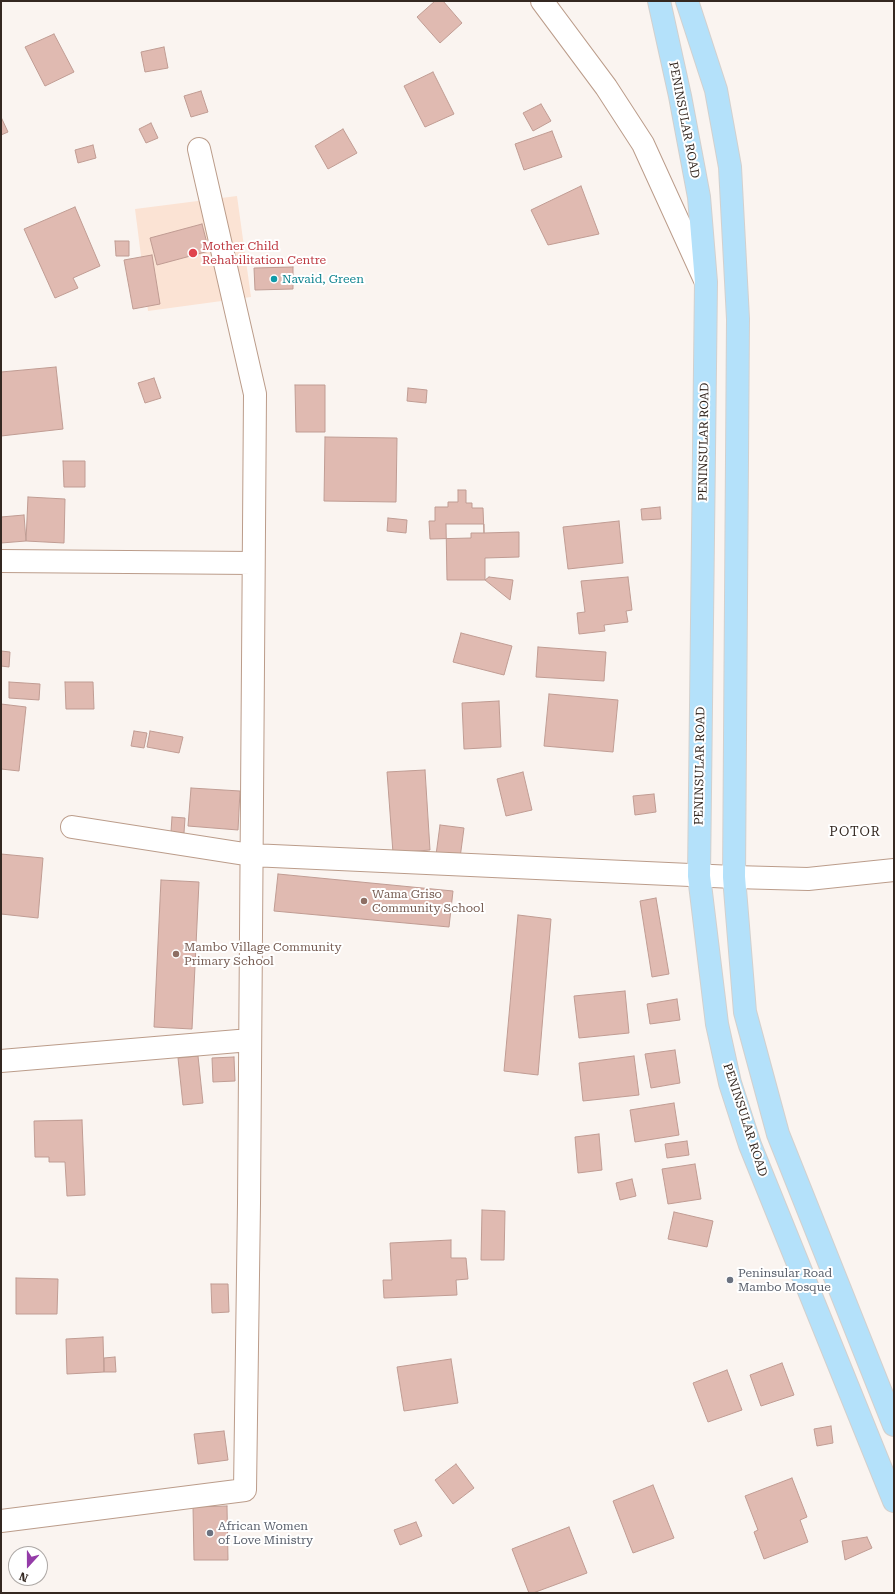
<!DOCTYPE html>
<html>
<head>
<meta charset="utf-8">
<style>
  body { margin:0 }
  #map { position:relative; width:895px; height:1594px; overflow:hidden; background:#faf4f0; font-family:"Roboto Serif",serif }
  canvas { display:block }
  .frame { position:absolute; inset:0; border:2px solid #342821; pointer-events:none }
  .north { position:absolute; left:8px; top:1546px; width:40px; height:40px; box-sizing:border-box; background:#fff; border:1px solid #aea9a6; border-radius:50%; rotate:201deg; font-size:11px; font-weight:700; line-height:16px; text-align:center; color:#342821 }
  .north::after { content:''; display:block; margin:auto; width:14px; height:18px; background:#943ca8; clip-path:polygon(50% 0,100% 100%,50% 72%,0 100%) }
</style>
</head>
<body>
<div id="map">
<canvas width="895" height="1594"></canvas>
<div class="frame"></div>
<div class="north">N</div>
</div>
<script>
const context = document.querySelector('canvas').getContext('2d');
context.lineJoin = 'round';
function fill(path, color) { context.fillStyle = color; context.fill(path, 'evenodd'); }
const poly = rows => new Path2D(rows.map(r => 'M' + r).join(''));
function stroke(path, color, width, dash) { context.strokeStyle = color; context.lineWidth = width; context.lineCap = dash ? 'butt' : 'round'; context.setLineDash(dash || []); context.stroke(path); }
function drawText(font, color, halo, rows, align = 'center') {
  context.font = font + ' "Roboto Serif",serif'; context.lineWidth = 4; context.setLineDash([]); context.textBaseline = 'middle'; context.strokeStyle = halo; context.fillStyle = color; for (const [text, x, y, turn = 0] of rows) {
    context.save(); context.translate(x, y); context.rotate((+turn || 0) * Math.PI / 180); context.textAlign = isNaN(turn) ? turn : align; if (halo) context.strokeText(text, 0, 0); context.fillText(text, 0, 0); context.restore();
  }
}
const built = poly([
  [237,196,251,297,148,311,135,209]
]);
const building = poly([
  [435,1,443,1,462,23,440,43,417,17,435,1],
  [54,34,74,72,45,86,25,47,54,34],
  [164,47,168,68,145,72,141,52,164,47],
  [433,72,454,114,425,127,404,86,433,72],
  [201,91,208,112,191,117,184,96,201,91],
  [541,104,551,121,533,131,523,113,541,104],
  [1,117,8,132,1,135,1,117],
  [151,123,158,138,146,143,139,129,151,123],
  [343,129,357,153,328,169,315,146,343,129],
  [552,131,562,157,524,170,515,144,552,131],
  [93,145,96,158,78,163,75,150,93,145],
  [581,186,599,234,548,245,531,210,581,186],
  [75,207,100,266,73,278,78,288,55,298,24,229,75,207],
  [202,224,209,251,157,265,150,238,202,224],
  [115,241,129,241,129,256,116,256,115,241],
  [152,255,160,304,133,309,124,260,152,255],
  [293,267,293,289,255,290,254,268,293,267],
  [56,367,63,429,1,436,1,372,56,367],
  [154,378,161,398,145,403,138,383,154,378],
  [295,385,325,385,325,432,296,432,295,385],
  [408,388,427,390,426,403,407,401,408,388],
  [325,437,397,438,396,502,324,501,325,437],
  [63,461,85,461,85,487,64,487,63,461],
  [458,490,466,490,466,503,472,503,472,508,483,508,484,533,471,533,471,538,430,539,429,521,435,521,435,507,448,507,448,502,458,502,458,490],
  [28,497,65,499,64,543,26,541,28,497],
  [660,507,661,519,642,520,641,509,660,507],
  [24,515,26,541,1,543,1,517,24,515],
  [388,518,407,520,406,533,387,531,388,518],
  [619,521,623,563,568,569,563,527,619,521],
  [446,524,484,524,484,533,519,532,519,557,485,558,485,580,447,580,446,524],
  [489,577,513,580,510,600,485,580,489,577],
  [628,577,632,610,626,611,628,622,604,625,605,631,579,634,577,613,585,612,581,581,628,577],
  [461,633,512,646,504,675,453,662,461,633],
  [538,647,606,652,604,681,536,677,538,647],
  [1,651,10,652,9,667,1,666,1,651],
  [9,682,40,684,39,700,9,698,9,682],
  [65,682,93,682,94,709,66,709,65,682],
  [549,694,618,700,613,752,544,746,549,694],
  [499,701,501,747,464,749,462,703,499,701],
  [1,704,26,707,19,771,1,769,1,704],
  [134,731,147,733,144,748,131,746,134,731],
  [150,731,183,737,179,753,147,747,150,731],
  [425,770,430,850,393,853,387,772,425,770],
  [523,772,532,810,506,816,497,779,523,772],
  [191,788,240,791,238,830,188,826,191,788],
  [654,794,656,812,635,815,633,796,654,794],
  [172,817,185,818,184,833,171,832,172,817],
  [440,825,464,828,460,858,436,855,440,825],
  [1,854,43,858,38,918,1,914,1,854],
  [278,874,453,891,449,927,274,911,278,874],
  [161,880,199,882,192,1029,154,1027,161,880],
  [656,898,669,974,652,977,640,901,656,898],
  [518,915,551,919,538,1075,504,1071,518,915],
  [625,991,629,1033,579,1038,574,996,625,991],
  [677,999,680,1020,650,1024,647,1004,677,999],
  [675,1050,680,1083,651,1088,645,1054,675,1050],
  [198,1056,203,1103,183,1105,178,1058,198,1056],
  [634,1056,639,1095,583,1101,579,1063,634,1056],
  [234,1057,235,1081,213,1082,212,1058,234,1057],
  [674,1103,679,1135,635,1142,630,1110,674,1103],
  [82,1120,85,1195,67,1196,65,1162,49,1162,49,1157,35,1157,34,1121,82,1120],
  [599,1134,602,1170,578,1173,575,1137,599,1134],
  [687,1141,689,1155,667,1158,665,1144,687,1141],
  [695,1164,701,1199,668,1204,662,1169,695,1164],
  [632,1179,636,1196,620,1200,616,1183,632,1179],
  [482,1210,505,1211,504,1260,481,1260,482,1210],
  [674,1212,713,1221,707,1247,668,1239,674,1212],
  [451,1240,451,1258,466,1258,468,1279,456,1280,457,1295,384,1298,383,1280,392,1280,390,1243,451,1240],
  [16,1278,58,1279,57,1314,16,1314,16,1278],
  [211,1284,228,1284,229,1312,212,1313,211,1284],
  [103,1337,104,1372,67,1374,66,1339,103,1337],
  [115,1357,116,1372,104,1372,104,1358,115,1357],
  [451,1359,458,1403,404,1411,397,1367,451,1359],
  [782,1363,794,1395,761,1406,750,1375,782,1363],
  [727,1370,742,1410,708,1422,693,1383,727,1370],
  [831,1426,833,1443,817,1446,814,1429,831,1426],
  [224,1431,228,1460,198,1464,194,1434,224,1431],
  [456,1464,474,1488,453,1504,435,1480,456,1464],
  [792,1478,807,1517,800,1520,808,1542,764,1559,754,1532,758,1530,745,1496,792,1478],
  [653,1485,674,1538,633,1553,613,1501,653,1485],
  [227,1506,228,1560,194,1560,193,1507,227,1506],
  [416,1522,422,1536,400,1545,394,1530,416,1522],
  [569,1527,587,1573,533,1593,529,1593,512,1549,569,1527],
  [867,1537,872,1548,845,1560,842,1541,867,1537]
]);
const street = poly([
  [542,1,606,87,643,144,705,280],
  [1,561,253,563],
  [72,827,251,855,734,877,808,879,894,870],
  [1,1061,250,1040],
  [1,1521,245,1490,249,1203,255,394,199,149]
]);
const primary = poly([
  [659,1,680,96,699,197,706,282,699,876,717,1024,730,1083,750,1145,894,1501],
  [687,1,716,90,730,167,738,319,734,877,745,1012,778,1134,894,1425]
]);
const markers = [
  [193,253,5,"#e0444e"],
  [274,279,4,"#0f9aa8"],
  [364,901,4,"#8d6e63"],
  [176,954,4,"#8d6e63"],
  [730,1280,4,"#6b7280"],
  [210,1533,4,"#6b7280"]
];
const streetNames = [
  ["PENINSULAR ROAD",684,120,79],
  ["PENINSULAR ROAD",704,442,-89],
  ["PENINSULAR ROAD",700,766,-89],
  ["PENINSULAR ROAD",745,1120,72]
];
const healthNames = [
  ["Mother Child",202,246],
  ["Rehabilitation Centre",202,260]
];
const cultureNames = [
  ["Navaid, Green",282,279]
];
const educationNames = [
  ["Wama Griso",372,894],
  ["Community School",372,908],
  ["Mambo Village Community",184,947],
  ["Primary School",184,961]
];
const worshipNames = [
  ["Peninsular Road",738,1273],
  ["Mambo Mosque",738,1287],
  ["African Women",218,1526],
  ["of Love Ministry",218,1540]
];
const neighbourhoodNames = [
  ["POTOR",855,832]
];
fill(built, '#fbe3d4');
fill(building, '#e0bab1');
stroke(building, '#c09c93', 1);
stroke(street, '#bb9c8a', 24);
stroke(primary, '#d2d0ce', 24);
stroke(street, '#fff', 22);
stroke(primary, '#b4e1fa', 22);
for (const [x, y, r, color] of markers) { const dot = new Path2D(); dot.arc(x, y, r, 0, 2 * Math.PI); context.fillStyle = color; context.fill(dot); stroke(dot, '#fff', 1.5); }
drawText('12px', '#342821', '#fff', streetNames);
drawText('12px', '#be3a42', '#fff', healthNames, 'left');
drawText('12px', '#0d838f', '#fff', cultureNames, 'left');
drawText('12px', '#785e54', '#fff', educationNames, 'left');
drawText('12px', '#5b616d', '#fff', worshipNames, 'left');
context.letterSpacing = '1px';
drawText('13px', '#342821', '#fff', neighbourhoodNames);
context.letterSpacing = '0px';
</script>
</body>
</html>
